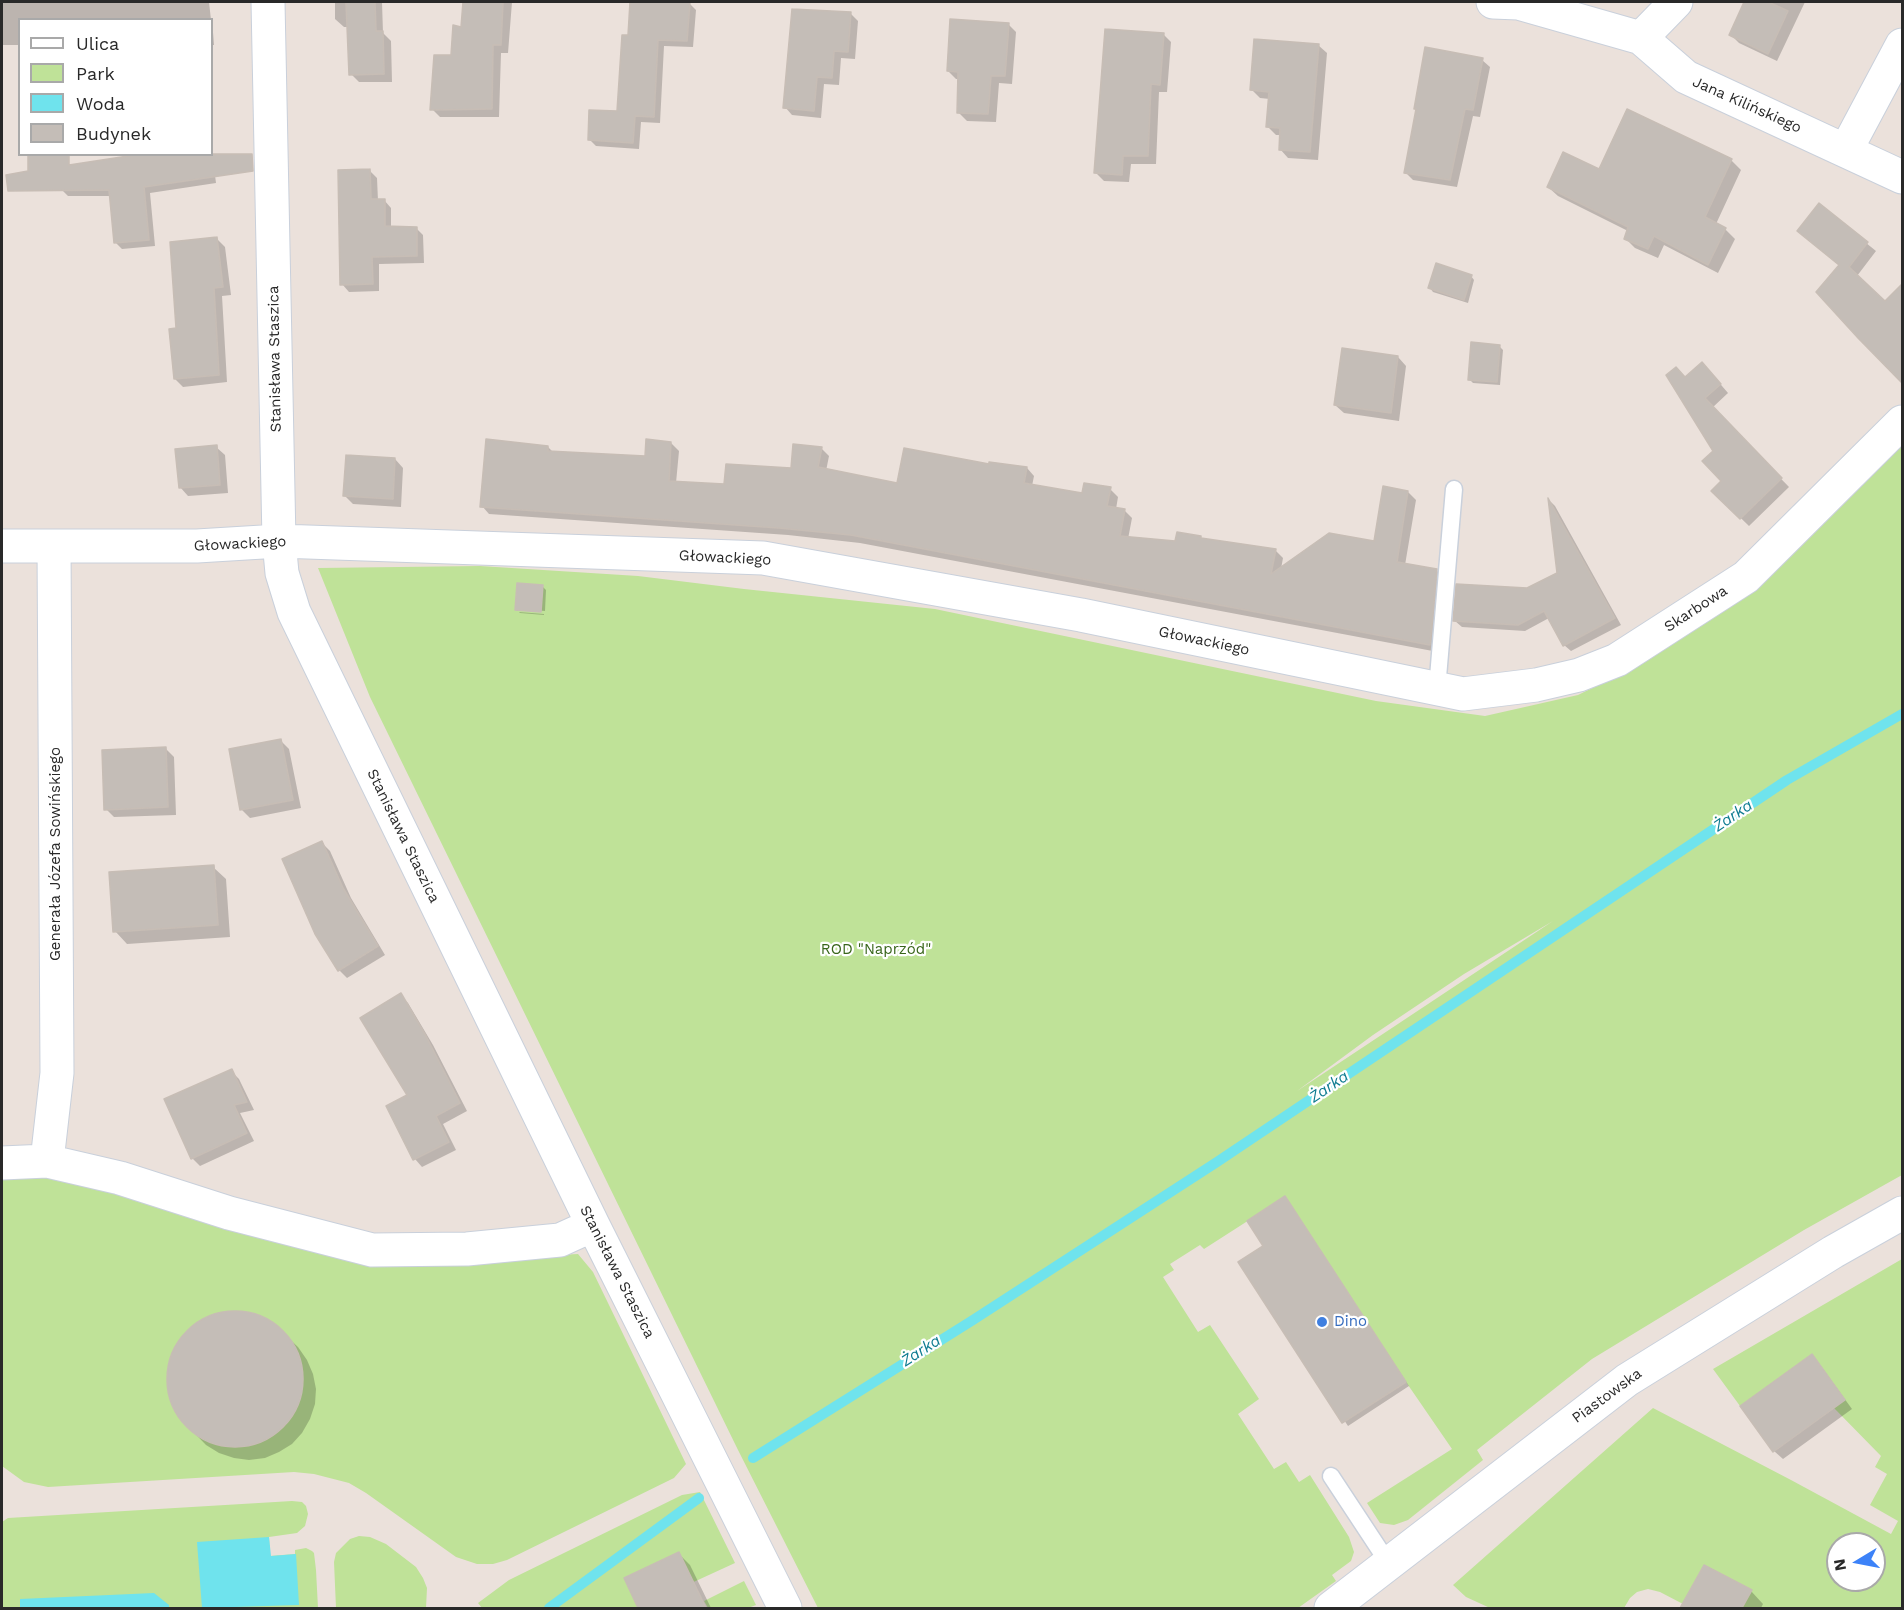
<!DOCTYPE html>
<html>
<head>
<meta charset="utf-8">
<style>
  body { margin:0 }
  #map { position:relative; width:1904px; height:1610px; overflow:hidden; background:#ebe1db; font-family:"Work Sans",sans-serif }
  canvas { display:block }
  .frame { position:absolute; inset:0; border:3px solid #292929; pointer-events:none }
  .legend { position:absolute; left:18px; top:18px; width:195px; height:138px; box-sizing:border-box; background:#fff; border:2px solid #a9a9a9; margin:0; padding:8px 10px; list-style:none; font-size:18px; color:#292929 }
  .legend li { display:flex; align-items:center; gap:12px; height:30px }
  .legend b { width:30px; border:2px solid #a9a9a9 }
  .north { position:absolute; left:1826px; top:1532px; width:60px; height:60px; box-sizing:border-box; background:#fff; border:2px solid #a9a9a9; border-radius:50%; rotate:260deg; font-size:16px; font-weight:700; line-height:24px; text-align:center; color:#292929 }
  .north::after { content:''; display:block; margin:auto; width:21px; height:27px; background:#3c82f8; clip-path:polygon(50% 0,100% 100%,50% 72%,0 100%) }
</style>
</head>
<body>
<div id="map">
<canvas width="1904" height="1610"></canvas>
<div class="frame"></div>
<ul class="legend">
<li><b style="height:8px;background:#fff"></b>Ulica</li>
<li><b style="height:16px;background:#bfe298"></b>Park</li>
<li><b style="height:16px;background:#6fe3ed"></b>Woda</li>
<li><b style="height:16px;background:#c4bdb7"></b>Budynek</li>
</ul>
<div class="north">N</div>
</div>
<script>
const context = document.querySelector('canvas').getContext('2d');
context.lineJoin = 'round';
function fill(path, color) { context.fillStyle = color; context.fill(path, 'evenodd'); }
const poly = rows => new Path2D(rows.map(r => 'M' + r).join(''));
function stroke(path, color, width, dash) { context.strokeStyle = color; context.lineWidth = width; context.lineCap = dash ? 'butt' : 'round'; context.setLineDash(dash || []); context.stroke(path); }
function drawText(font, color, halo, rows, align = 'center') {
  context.font = font + ' "Work Sans",sans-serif'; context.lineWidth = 4.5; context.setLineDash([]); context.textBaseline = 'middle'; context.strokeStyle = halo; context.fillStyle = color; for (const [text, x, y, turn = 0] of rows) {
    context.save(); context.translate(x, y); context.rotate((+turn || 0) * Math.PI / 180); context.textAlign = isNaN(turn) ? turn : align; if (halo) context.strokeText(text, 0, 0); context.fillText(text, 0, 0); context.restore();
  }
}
const green = poly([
  [1902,442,1902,1175,1804,1230,1592,1359,1477,1450,1483,1460,1408,1520,1394,1525,1380,1523,1367,1503,1452,1449,1406,1382,1285,1197,1204,1249,1200,1245,1170,1264,1174,1270,1163,1277,1198,1332,1210,1325,1259,1399,1238,1414,1274,1469,1286,1462,1299,1482,1310,1475,1349,1537,1354,1552,1351,1561,1332,1575,1336,1581,1298,1608,818,1608,738,1450,370,697,318,568,480,566,638,576,744,589,935,609,1376,701,1485,716,1578,695,1635,667],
  [1553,921,1297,1091,1373,1035,1464,974],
  [27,1172,451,1261,578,1254,593,1272,686,1464,674,1478,507,1560,493,1564,477,1564,456,1557,366,1493,349,1483,314,1474,294,1472,48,1487,24,1482,2,1466,2,1173],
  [1902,1259,1902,1608,1742,1608,1751,1590,1704,1565,1683,1604,1660,1592,1648,1589,1637,1592,1630,1598,1624,1608,1490,1608,1466,1597,1453,1585,1653,1408,1791,1480,1891,1534,1898,1521,1870,1505,1887,1474,1875,1467,1881,1456,1834,1408,1740,1406,1713,1369],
  [1838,1544,1874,1544,1874,1580,1838,1580],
  [700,1492,735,1563,637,1608,482,1608,478,1603,509,1580,682,1495],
  [292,1501,302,1502,306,1506,308,1514,305,1526,297,1533,269,1537,270,1556,295,1554,295,1550,306,1548,312,1551,314,1553,316,1570,318,1608,2,1608,2,1522,8,1518],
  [359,1536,370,1537,386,1544,416,1567,423,1578,427,1588,426,1608,336,1608,334,1562,336,1553,350,1539],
  [744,1581,756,1605,748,1608,708,1608,704,1601]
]);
const water = poly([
  [269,1537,271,1556,296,1554,299,1605,202,1608,197,1542],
  [154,1593,169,1605,169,1608,20,1608,20,1599]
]);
const shadow = poly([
  [2,2,209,2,211,20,20,20,20,45,2,45],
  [335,2,382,2,383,33,391,41,392,82,359,82,351,74,349,27,344,27,335,19],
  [465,2,512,2,508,53,501,53,499,117,440,117,432,109,463,29],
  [631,2,689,3,696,10,693,47,664,46,660,123,641,122,639,149,596,146,589,139,618,113,629,37],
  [1747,2,1805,2,1777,61,1739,43,1731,35],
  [850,13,858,21,855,59,841,58,839,85,824,84,821,118,792,115,785,107],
  [212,20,214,45,212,45],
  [1008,24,1016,32,1012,84,999,83,996,122,967,121,959,113,960,79,956,79,948,71],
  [1163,34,1171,42,1167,92,1159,92,1156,164,1131,164,1129,182,1104,181,1096,173],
  [1318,45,1327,53,1318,160,1288,158,1280,149,1281,135,1276,135,1268,127,1270,99,1260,98,1252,90],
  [1482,60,1490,67,1480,117,1473,116,1457,187,1413,180,1405,172],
  [212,152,216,183,150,193,155,246,122,249,115,242,111,196,68,196,62,190,212,154],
  [1731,160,1741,170,1716,224,1725,229,1735,239,1718,273,1664,245,1658,258,1635,248,1625,238,1628,231,1558,196,1548,187],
  [370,171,377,178,378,201,384,200,391,208,391,227,416,228,423,235,424,263,379,264,379,291,349,292,342,284],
  [1819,205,1876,251,1857,276,1885,304,1895,294,1902,301,1902,374,1899,378,1840,266,1799,231],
  [217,239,225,247,231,295,222,296,227,382,183,387,175,379,177,329],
  [1471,276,1474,280,1468,303,1433,292,1430,288],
  [1499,346,1503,350,1500,385,1473,383,1469,379],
  [1398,357,1406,366,1399,421,1344,413,1335,405],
  [1710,372,1728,393,1712,408,1789,487,1749,526,1713,491,1724,481,1715,451,1685,379],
  [671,443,679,451,676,483,726,486,792,470,821,448,829,456,826,471,899,485,990,466,1027,468,1034,476,1032,486,1083,495,1110,489,1118,497,1116,509,1124,510,1132,518,1128,539,1176,543,1200,537,1203,539,1275,550,1283,558,1281,569,1375,543,1408,492,1416,500,1405,565,1436,570,1444,578,1438,652,860,543,788,535,489,514,482,506,548,447,554,453,646,458],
  [216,447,225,455,228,493,188,496,180,487],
  [395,459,403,468,401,507,353,504,344,495],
  [1551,502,1555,506,1621,625,1571,651,1564,645,1549,618,1525,631,1462,627,1455,621,1528,590,1559,574],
  [543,587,546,590,545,611,518,609,518,611,516,610],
  [519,612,544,614,544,615,520,613],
  [281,741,289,749,301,808,250,818,242,810],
  [166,749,174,757,176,815,114,817,106,809],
  [322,843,330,851,351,898,385,955,347,978,339,970],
  [213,867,226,879,230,937,127,944,115,931],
  [400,995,408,1003,433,1045,467,1111,443,1124,456,1150,422,1167,415,1159],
  [231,1071,239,1079,254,1110,240,1113,254,1141,200,1166,192,1158,166,1100],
  [1285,1198,1409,1386,1348,1426,1240,1262,1265,1246],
  [236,1311,254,1314,271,1322,298,1347,307,1360,313,1374,316,1389,315,1404,310,1419,302,1433,292,1444,279,1452,265,1458,249,1460,234,1458,219,1453,206,1445,180,1418,172,1401,168,1383,169,1365,176,1347,186,1332,200,1321,217,1313],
  [1812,1356,1820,1365,1852,1409,1783,1459,1774,1451,1742,1406],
  [679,1554,690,1565,711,1608,640,1608,626,1579],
  [1704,1567,1751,1591,1763,1604,1761,1608,1682,1608]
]);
const stream = poly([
  [753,1458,973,1320,1217,1162,1787,780,1902,714],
  [549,1608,699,1498]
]);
const building = poly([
  [346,2,375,2,376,31,383,31,384,74,349,75,346,2],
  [463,2,503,2,501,45,493,45,492,109,430,110,434,55,451,55,453,25,461,27,463,2],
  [630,2,690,2,687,41,658,40,654,117,635,116,633,143,588,140,589,110,617,111,622,35,628,35,630,2],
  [1744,2,1768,2,1788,11,1768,54,1729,35,1744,2],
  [792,9,851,12,848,52,834,51,832,78,817,77,814,111,783,108,792,9],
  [950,19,1009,23,1005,76,991,76,988,114,957,113,958,72,947,71,950,19],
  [1105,29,1164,33,1160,85,1151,84,1148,156,1123,156,1122,175,1094,173,1105,29],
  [1254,39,1319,44,1310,152,1279,150,1280,128,1266,127,1269,92,1250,90,1254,39],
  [1425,47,1483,58,1473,110,1465,109,1450,180,1404,173,1416,109,1414,109,1425,47],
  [1627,109,1732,159,1705,217,1726,228,1708,265,1654,236,1648,249,1624,239,1628,227,1547,187,1563,152,1599,169,1627,109],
  [28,154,69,154,69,165,141,154,252,154,253,171,144,187,149,240,114,243,109,190,8,191,6,175,28,171,28,154],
  [370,169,371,199,385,199,385,226,417,227,417,256,372,257,373,284,340,285,338,170,370,169],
  [1819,203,1868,242,1849,267,1885,301,1902,284,1902,383,1858,338,1816,292,1839,265,1797,231,1819,203],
  [217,237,223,287,214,288,219,375,174,379,169,329,176,328,170,242,217,237],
  [1436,263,1472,275,1464,300,1428,288,1436,263],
  [1471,342,1500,345,1497,382,1468,380,1471,342],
  [1342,348,1398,356,1391,413,1334,405,1342,348],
  [1702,362,1721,384,1705,398,1782,478,1740,519,1711,491,1721,481,1702,461,1713,451,1666,375,1676,367,1685,377,1702,362],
  [486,439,548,446,548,451,645,456,646,439,671,442,669,481,724,484,726,464,791,468,793,444,822,447,818,467,897,483,904,448,989,464,989,462,1027,467,1024,483,1082,493,1084,483,1111,487,1107,506,1125,509,1120,536,1175,541,1177,532,1201,536,1201,538,1276,549,1271,574,1329,533,1374,541,1383,486,1408,491,1397,562,1437,569,1430,645,851,535,779,528,480,507,486,439],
  [217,445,220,485,179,488,175,449,217,445],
  [346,455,395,458,393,499,343,496,346,455],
  [1548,498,1615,618,1563,646,1544,611,1518,625,1453,621,1456,584,1527,588,1557,573,1548,498],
  [517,583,543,585,541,612,515,610,517,583],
  [281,739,293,800,240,810,229,749,281,739],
  [166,747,168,807,104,810,102,750,166,747],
  [322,841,343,888,378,946,338,971,315,934,282,859,322,841],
  [214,865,218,925,113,932,109,872,214,865],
  [401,993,426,1036,460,1103,436,1116,449,1142,413,1160,386,1106,407,1095,360,1018,401,993],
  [232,1069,247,1102,234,1105,247,1133,191,1159,164,1099,232,1069],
  [1285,1196,1406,1382,1342,1423,1238,1262,1263,1246,1247,1221,1285,1196],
  '167 1379a68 68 0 1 1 136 0a68 68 0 1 1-136 0Z',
  [1812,1354,1845,1400,1773,1452,1740,1406,1812,1354],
  [679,1552,706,1608,638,1608,624,1578,679,1552],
  [1704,1565,1752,1590,1742,1608,1680,1608,1704,1565]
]);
const lane = poly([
  [1437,689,1454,489],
  [1331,1476,1389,1564]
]);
const street = poly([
  [268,2,279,541,282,573,294,612,593,1225,785,1608],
  [1493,2,1518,3,1641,38,1686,77,1902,177],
  [1641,38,1676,2],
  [1846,150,1902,45],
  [2,546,197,546,279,541,763,558,1081,615,1463,694,1536,685,1579,675,1617,660,1746,577,1902,422],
  [47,1161,57,1073,54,546],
  [2,1163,47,1161,120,1178,229,1213,372,1250,467,1249,560,1240,593,1225]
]);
const secondary = poly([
  [1331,1608,1627,1380,1833,1252,1902,1213]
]);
const markers = [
  [1322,1322,6,"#3f7fe0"]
];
const streetNames = [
  ["Jana Kilińskiego",1747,105,24],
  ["Stanisława Staszica",275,359,-91],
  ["Głowackiego",240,544,-3],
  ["Głowackiego",725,558,3],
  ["Skarbowa",1696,609,-33],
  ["Głowackiego",1204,641,12],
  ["Stanisława Staszica",403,836,64],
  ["Generała Józefa Sowińskiego",56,854,-90],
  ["Stanisława Staszica",617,1272,63],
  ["Piastowska",1607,1396,-36]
];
const parkNames = [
  ["ROD \"Naprzód\"",876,950]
];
const shopNames = [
  ["Dino",1334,1322]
];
const waterNames = [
  ["Żarka",1733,816,-34],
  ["Żarka",1329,1087,-34],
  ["Żarka",921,1351,-33]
];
fill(green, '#bfe298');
fill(water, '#6fe3ed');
fill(shadow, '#0003');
stroke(stream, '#6fe3ed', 10);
fill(building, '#c4bdb7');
stroke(building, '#c7bdb5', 1.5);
stroke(lane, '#c9d0db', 19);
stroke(street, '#c9d0db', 35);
stroke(secondary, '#c9d0db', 35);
stroke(lane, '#fff', 16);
stroke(street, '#fff', 33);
stroke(secondary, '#fff', 33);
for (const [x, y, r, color] of markers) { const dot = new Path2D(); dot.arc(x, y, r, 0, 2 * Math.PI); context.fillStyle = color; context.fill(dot); stroke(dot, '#fff', 2); }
drawText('15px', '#292929', '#fff', streetNames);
drawText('15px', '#38651a', '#fff', parkNames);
drawText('15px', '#366cbe', '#fff', shopNames, 'left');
drawText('italic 16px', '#0f7c91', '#fff', waterNames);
</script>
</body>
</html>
